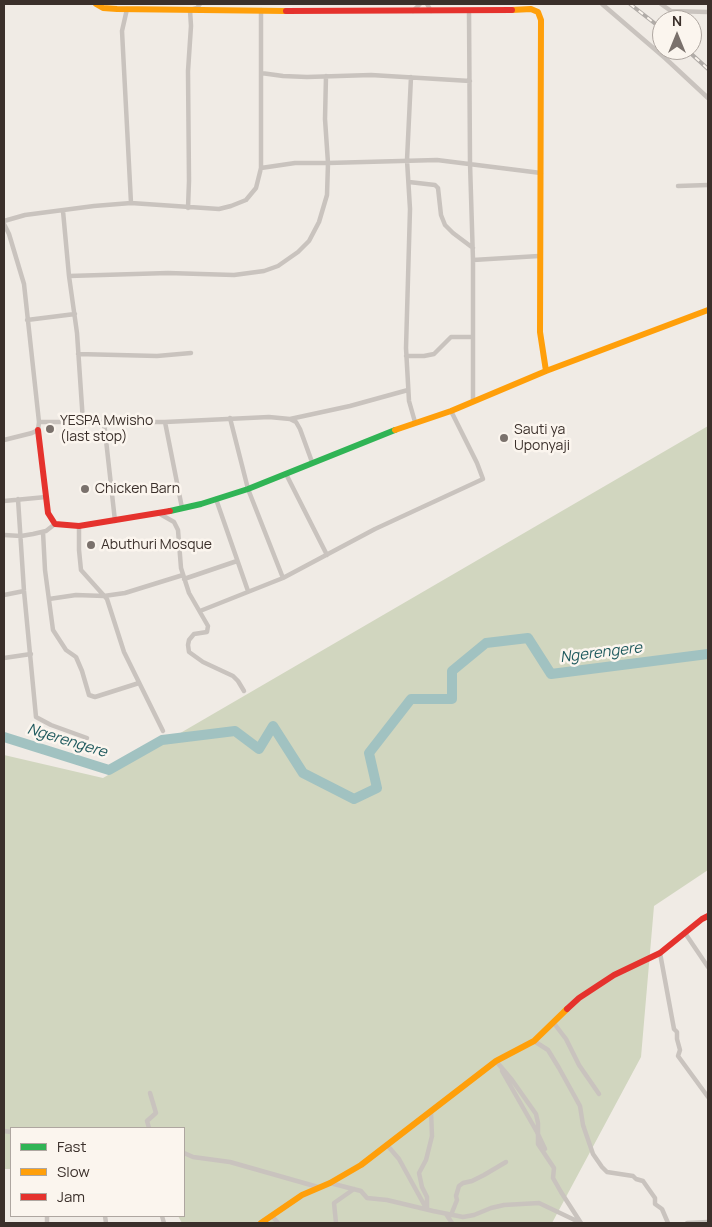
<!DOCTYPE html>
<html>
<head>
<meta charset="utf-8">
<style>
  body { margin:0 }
  #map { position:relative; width:712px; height:1227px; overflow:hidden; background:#f0ebe5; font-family:Manrope,sans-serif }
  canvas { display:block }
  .frame { position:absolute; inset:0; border:5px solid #3b302b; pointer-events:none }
  .legend { position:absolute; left:10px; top:1127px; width:175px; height:90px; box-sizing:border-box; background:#fbf5ee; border:1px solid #aea6a0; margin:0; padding:6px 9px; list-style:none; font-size:15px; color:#3b302b }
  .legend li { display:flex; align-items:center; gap:10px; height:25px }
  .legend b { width:25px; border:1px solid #aea6a0 }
  .north { position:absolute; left:652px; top:10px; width:50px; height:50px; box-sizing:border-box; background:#fbf5ee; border:1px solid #aea6a0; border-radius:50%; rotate:0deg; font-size:14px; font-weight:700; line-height:20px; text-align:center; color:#3b302b }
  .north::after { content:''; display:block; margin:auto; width:18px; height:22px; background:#7a716c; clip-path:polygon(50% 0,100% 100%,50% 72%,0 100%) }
</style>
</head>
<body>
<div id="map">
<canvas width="712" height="1227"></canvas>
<div class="frame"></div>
<ul class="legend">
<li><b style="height:6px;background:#30b455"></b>Fast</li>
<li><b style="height:6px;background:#ff9f0a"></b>Slow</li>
<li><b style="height:6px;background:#e5322d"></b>Jam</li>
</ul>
<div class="north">N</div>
</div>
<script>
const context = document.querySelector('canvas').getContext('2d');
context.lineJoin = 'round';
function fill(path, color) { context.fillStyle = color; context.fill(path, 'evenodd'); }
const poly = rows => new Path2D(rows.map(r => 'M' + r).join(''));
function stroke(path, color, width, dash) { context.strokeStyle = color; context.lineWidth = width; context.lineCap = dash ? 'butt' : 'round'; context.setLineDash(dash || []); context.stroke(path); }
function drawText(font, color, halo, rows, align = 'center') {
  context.font = font + ' Manrope,sans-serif'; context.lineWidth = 5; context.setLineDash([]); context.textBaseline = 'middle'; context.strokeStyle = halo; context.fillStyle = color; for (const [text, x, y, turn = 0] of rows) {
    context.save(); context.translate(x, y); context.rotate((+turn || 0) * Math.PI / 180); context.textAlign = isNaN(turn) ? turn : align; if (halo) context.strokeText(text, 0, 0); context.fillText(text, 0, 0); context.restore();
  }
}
const green = poly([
  [708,426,708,870,654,906,641,1057,552,1223,182,1223,178,1216,184,1216,184,1128,11,1128,11,1169,4,1169,4,755,103,778]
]);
const river = poly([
  [4,737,109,770,162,740,235,731,259,749,273,726,303,773,354,799,377,788,369,753,411,699,452,699,452,671,486,643,528,638,551,674,708,654]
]);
const street = poly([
  [427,4,431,11],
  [602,4,665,58,708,98],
  [661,4,671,11,708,12],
  [127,9,122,31,131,203],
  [413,11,420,4],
  [469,11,470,163,473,260,473,402],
  [261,73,283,76,307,77,371,75,470,81],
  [411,77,407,160,410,209,406,348,409,401,415,422],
  [261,168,295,163,328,163,437,160,541,173],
  [409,182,435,185,438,188,441,215,445,225,453,233,473,248],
  [678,186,708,185],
  [188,208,189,181,188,71,191,26,190,10,197,8,200,4],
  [63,211,69,276,77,333,83,422],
  [4,221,25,215,94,206,131,203,219,209,231,206,246,200,256,188,261,168,261,10],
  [4,224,9,234,24,284,39,422,38,430,32,433,4,440],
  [473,260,539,256],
  [69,276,168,273,234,275,264,271,278,266,298,252,309,241,319,222,327,195,328,163,325,119,326,76],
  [27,320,75,314],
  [78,354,157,356,191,353],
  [406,356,424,356,434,354,451,337,473,337],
  [230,418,248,489,283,578],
  [290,419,350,406,408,390],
  [39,422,165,422,269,417,290,419,296,422,300,429,312,462],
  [104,422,115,521],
  [165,422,182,508],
  [286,474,327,555],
  [18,499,24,591,36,717,51,725,87,738],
  [216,499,248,591],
  [4,501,46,497],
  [160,514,174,522,178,530,181,568,189,593,208,626,207,632,194,634,189,640,188,645,189,652,203,662,233,676,238,681,244,691],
  [79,526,79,550,81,570,107,599,124,652,163,731],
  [43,532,45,570,53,630,66,650,76,657,82,671,89,695,95,697,139,683],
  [4,535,21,536,33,534,46,531,55,524],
  [184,579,237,561],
  [4,595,24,591],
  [49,599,76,595,104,596,125,593,183,575],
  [200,611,283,578,375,529,483,479,477,463,451,411],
  [4,658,31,654],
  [685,933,708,967],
  [660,953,674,1029,677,1032,677,1039,680,1050,678,1056,708,1097],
  [553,1022,566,1039,579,1065,599,1094],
  [534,1041,548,1050,559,1068,580,1106,583,1125,593,1154,602,1167,607,1172,633,1176,636,1179,643,1181,655,1198,655,1204,662,1209,668,1223],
  [496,1061,512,1080,536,1114,538,1123,538,1144,554,1168,553,1178,561,1192,581,1223],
  [502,1071,537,1132,545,1149],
  [149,1128,147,1121,156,1113,150,1093],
  [4,1131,11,1132],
  [387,1145,399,1159,426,1208],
  [184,1153,193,1157,230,1162,318,1187],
  [330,1183,361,1191,367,1198,387,1200,433,1211,463,1217,474,1215,491,1208,504,1205,539,1203,581,1223],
  [427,1209,427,1197,422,1187,419,1173,426,1160,432,1136,431,1112],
  [446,1214,452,1223],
  [451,1215,457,1200,456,1196,459,1186,463,1183,472,1181,484,1175,506,1162],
  [47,1216,47,1223],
  [105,1216,106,1223],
  [162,1216,164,1223],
  [272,1216,278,1223],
  [336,1223,334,1203,354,1189],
  [687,1223,708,1222]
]);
const fast = poly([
  [170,511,201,504,248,489,395,430]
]);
const slow = poly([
  [96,4,103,8,117,9,286,11],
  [512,10,531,9,538,12,541,20,540,332,546,371],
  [395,430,451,411,546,371,708,310],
  [261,1223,302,1195,330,1183,361,1165,496,1061,534,1041,567,1009]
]);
const jam = poly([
  [286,11,512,10],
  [38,430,48,513,55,524,79,526,170,511],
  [567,1009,579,998,614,975,660,953,702,919,708,916]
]);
const rail = poly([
  [630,4,662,29],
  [687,50,708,69]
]);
const markers = [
  [50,429,5,"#7a716c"],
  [504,438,5,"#7a716c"],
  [85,489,5,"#7a716c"],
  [91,545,5,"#7a716c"]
];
const poiNames = [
  ["YESPA Mwisho",60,421],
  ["(last stop)",60,437],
  ["Sauti ya",514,430],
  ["Uponyaji",514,446],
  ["Chicken Barn",95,489],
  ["Abuthuri Mosque",101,545]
];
const waterNames = [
  ["Ngerengere",601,653,-7],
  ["Ngerengere",67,741,17]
];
fill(green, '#d1d6bf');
stroke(river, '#a1c2c1', 10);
stroke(street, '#c9c3be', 4.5);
stroke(fast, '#30b455', 6);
stroke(slow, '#ff9f0a', 6);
stroke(jam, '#e5322d', 6);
stroke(rail, '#b1aca8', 4);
stroke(rail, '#fbf5ee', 2, [5.5]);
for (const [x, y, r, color] of markers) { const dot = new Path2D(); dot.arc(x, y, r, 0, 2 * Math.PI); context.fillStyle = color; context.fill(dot); stroke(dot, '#fbf5ee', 2); }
drawText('14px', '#3b302b', '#fbf5ee', poiNames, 'left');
drawText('italic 15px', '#1f5a5e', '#fbf5ee', waterNames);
</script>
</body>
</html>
